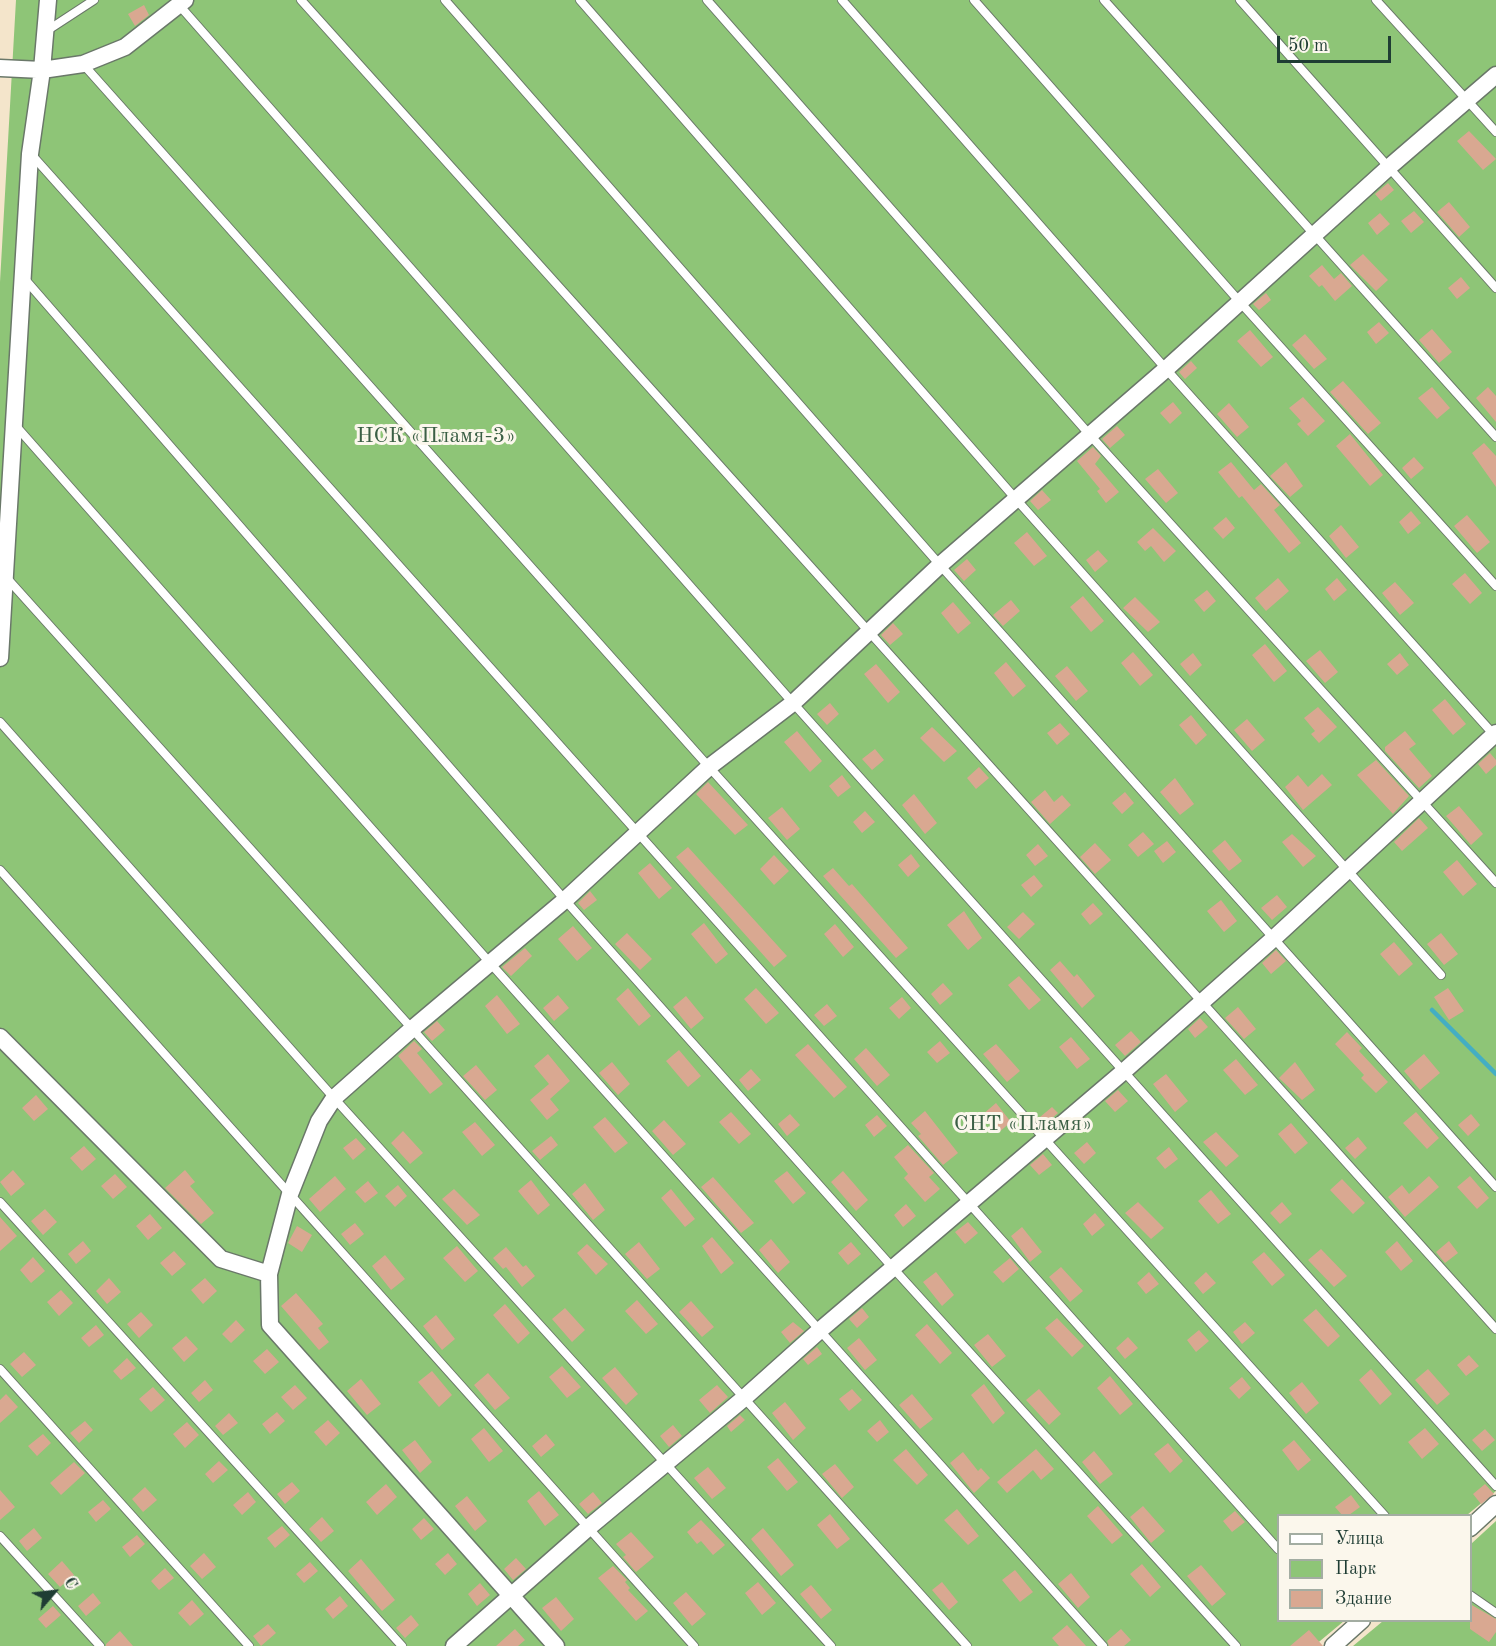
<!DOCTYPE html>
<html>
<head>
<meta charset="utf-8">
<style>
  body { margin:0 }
  #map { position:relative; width:1496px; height:1646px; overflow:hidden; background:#f4e5cb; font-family:"Old Standard TT",serif }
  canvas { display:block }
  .legend { position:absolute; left:1277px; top:1514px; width:195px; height:108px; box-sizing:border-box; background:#fbf7ec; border:2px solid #a3ada2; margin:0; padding:8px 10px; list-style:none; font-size:18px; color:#1f3d34 }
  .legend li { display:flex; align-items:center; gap:12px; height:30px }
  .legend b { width:30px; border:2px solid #a3ada2 }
  .north { position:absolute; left:24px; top:1562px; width:60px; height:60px; -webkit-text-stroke:4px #fbf7ec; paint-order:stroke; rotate:62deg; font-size:16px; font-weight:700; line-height:24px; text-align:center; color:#1f3d34 }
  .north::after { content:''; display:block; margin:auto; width:21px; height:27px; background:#1f3d34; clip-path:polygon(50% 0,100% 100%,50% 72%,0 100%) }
  .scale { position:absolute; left:1277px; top:36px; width:114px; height:27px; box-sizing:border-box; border:3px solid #1f3d34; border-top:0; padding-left:8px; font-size:18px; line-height:21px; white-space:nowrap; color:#1f3d34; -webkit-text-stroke:4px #fbf7ec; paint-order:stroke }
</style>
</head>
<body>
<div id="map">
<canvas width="1496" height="1646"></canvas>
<ul class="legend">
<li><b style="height:8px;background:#fff"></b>Улица</li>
<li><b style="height:16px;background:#8ec577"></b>Парк</li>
<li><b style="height:16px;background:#d9a891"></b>Здание</li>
</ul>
<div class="north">С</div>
<div class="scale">50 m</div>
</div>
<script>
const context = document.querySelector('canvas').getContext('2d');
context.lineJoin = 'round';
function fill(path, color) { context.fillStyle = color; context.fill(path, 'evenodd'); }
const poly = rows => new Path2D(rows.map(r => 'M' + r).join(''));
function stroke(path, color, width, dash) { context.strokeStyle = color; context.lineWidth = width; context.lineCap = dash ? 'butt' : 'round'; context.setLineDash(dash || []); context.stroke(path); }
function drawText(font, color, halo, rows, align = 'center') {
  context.font = font + ' "Old Standard TT",serif'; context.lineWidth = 6; context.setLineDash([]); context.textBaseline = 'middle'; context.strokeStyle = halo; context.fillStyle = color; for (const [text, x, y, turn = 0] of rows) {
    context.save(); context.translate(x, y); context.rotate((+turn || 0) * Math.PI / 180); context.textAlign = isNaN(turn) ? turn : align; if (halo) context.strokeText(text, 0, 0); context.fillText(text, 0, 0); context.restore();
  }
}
const green = poly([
  [16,0,1496,0,1496,1491,1467,1515,1278,1516,1278,1620,1344,1621,1314,1646,0,1646,0,282],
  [1496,1521,1496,1646,1353,1646,1383,1621,1470,1620,1471,1544]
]);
const stream = poly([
  [1432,1010,1496,1074]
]);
const building = poly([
  [144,5,149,15,135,26,128,14],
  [1469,131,1496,159,1483,170,1457,141],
  [1388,183,1394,190,1381,201,1375,194],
  [1449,202,1470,227,1459,237,1437,212],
  [1414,211,1424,222,1411,233,1401,221],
  [1380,213,1390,224,1377,235,1368,223],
  [1363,254,1388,280,1376,291,1350,265],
  [1322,265,1334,279,1341,273,1352,286,1335,301,1322,285,1319,287,1309,276],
  [1461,277,1470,288,1457,299,1448,288],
  [1266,293,1271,300,1259,310,1253,304],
  [1379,322,1389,333,1376,344,1367,332],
  [1432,329,1452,352,1439,363,1419,340],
  [1250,330,1273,357,1261,367,1237,341],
  [1305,334,1327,359,1314,369,1292,345],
  [1191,361,1197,368,1185,379,1179,372],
  [1343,381,1381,423,1368,434,1330,392],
  [1432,387,1450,408,1437,419,1418,398],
  [1488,387,1496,396,1496,422,1476,398],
  [1303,397,1325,421,1308,436,1297,424,1301,421,1289,408],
  [1173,402,1182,413,1170,424,1160,413],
  [1229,403,1249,427,1237,437,1217,414],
  [1117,426,1125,435,1110,448,1102,439],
  [1350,434,1383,475,1370,486,1336,446],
  [1484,443,1496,456,1496,487,1472,453],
  [1093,447,1101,456,1095,464,1119,492,1106,503,1097,491,1100,489,1077,461],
  [1414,457,1424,468,1411,479,1402,468],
  [1231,462,1254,490,1261,484,1280,505,1274,510,1301,543,1289,553,1242,496,1239,498,1218,472],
  [1286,462,1303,486,1290,497,1270,476],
  [1158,469,1178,493,1166,503,1145,479],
  [1042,490,1051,500,1038,510,1030,501],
  [1411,511,1421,523,1408,534,1399,522],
  [1467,515,1490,542,1477,553,1454,526],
  [1226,517,1235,528,1223,539,1213,528],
  [1341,525,1359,547,1346,558,1329,536],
  [1153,528,1176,551,1164,562,1151,546,1145,551,1137,542],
  [1027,532,1047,556,1034,566,1014,543],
  [1098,550,1108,561,1095,572,1086,560],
  [967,559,976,570,964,581,954,570],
  [1465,573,1482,593,1470,604,1452,584],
  [1278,578,1289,591,1266,611,1255,598],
  [1337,578,1347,590,1334,601,1325,589],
  [1395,582,1414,603,1400,615,1382,593],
  [1207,590,1216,601,1204,612,1194,600],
  [1083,596,1104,621,1091,632,1070,607],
  [1135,597,1160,622,1148,632,1123,608],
  [1011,600,1020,611,1003,626,993,615],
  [953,602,971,623,958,634,941,613],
  [893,623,903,634,890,645,881,635],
  [1265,644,1287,671,1274,682,1252,655],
  [1320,650,1338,672,1325,683,1306,661],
  [1133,652,1153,675,1140,686,1121,663],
  [1193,653,1202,665,1190,676,1180,664],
  [1400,653,1409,665,1397,675,1387,664],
  [1006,662,1026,686,1013,697,994,673],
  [876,664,900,692,888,703,864,674],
  [1067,666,1088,691,1076,701,1055,676],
  [1445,699,1466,724,1453,735,1432,710],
  [830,703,839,714,827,725,817,714],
  [1318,707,1337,727,1319,743,1311,734,1315,731,1304,718],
  [1191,715,1207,735,1196,745,1179,725],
  [1247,719,1265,740,1252,751,1234,730],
  [1060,723,1070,734,1057,745,1047,733],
  [932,727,957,751,944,762,920,738],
  [797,731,822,761,810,772,784,742],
  [1405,731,1416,744,1409,749,1432,776,1419,788,1385,751,1385,747],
  [875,749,884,760,872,770,862,759],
  [1490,753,1496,760,1496,765,1486,774,1478,764],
  [1376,760,1409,796,1393,814,1357,775],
  [979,767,989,778,976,789,967,778],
  [1322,774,1332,785,1303,810,1285,787,1298,775,1308,787],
  [842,775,851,787,838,797,829,786],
  [1175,778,1194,804,1180,815,1160,792],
  [708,782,748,825,735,835,696,794],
  [1045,790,1054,802,1062,795,1071,805,1050,824,1031,802],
  [1125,792,1134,803,1122,814,1112,803],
  [914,794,937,823,925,834,902,805],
  [1459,806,1483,834,1471,845,1446,816],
  [782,807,800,829,787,840,768,818],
  [865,811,875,822,862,833,853,822],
  [1419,818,1428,828,1402,851,1394,842],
  [1143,832,1154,844,1138,857,1128,845],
  [1292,834,1316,856,1303,867,1282,842],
  [1225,840,1242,861,1229,871,1212,851],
  [1167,841,1176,852,1163,863,1154,851],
  [1095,843,1111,860,1095,874,1080,857],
  [1038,844,1048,856,1035,866,1026,855],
  [688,847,787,956,774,967,676,857],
  [911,854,920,866,908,877,898,865],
  [774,855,789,871,774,885,760,869],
  [1457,860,1477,884,1463,896,1443,872],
  [650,863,672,888,659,899,638,873],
  [833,868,849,886,852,884,908,948,896,958,823,876],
  [1034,875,1043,886,1031,897,1021,885],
  [590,891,597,900,584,910,578,903],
  [1277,895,1287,907,1272,920,1261,908],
  [1221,900,1237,921,1224,932,1207,911],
  [1093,903,1103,914,1090,925,1081,914],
  [964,911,982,938,968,950,947,925],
  [1023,912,1035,924,1019,939,1007,927],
  [704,923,728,954,716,964,691,934],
  [835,924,854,947,843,957,824,934],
  [573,926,592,948,577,961,558,939],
  [627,933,652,959,640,970,615,944],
  [1441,933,1458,954,1444,965,1427,944],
  [1394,942,1413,964,1399,976,1380,954],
  [525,948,532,956,511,976,502,967],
  [1276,950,1286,961,1271,974,1262,963],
  [1060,961,1074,977,1077,974,1095,996,1082,1008,1050,970],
  [1019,976,1041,1000,1029,1010,1008,985],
  [943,983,953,994,940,1005,931,994],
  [628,988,651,1016,639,1026,616,999],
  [756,988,779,1013,766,1024,744,999],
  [1448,988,1464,1011,1449,1020,1434,997],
  [497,995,520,1024,507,1034,485,1006],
  [558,995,569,1008,554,1021,543,1008],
  [686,996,704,1018,691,1029,673,1007],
  [902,997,911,1008,899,1019,889,1008],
  [827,1004,837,1016,824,1026,814,1015],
  [1238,1007,1256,1029,1244,1039,1225,1018],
  [1200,1018,1208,1027,1195,1038,1188,1029],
  [437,1021,445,1030,432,1041,424,1032],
  [1131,1031,1141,1042,1125,1056,1115,1045],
  [1347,1032,1362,1048,1359,1051,1388,1082,1376,1093,1361,1078,1364,1075,1335,1044],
  [1071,1037,1090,1059,1077,1069,1059,1047],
  [414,1041,422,1049,417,1053,443,1084,430,1094,398,1056],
  [940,1041,950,1053,937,1063,927,1052],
  [808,1044,847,1087,834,1098,795,1055],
  [996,1044,1020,1071,1007,1082,983,1054],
  [866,1048,890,1075,877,1086,854,1059],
  [679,1050,701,1076,688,1087,666,1061],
  [548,1054,570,1081,550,1099,559,1110,547,1120,530,1100,549,1084,534,1066],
  [1424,1054,1440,1073,1420,1090,1404,1071],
  [1236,1059,1258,1085,1245,1095,1223,1070],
  [612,1062,630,1084,618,1095,599,1073],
  [1295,1062,1315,1090,1302,1100,1279,1078],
  [476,1065,497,1090,485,1100,463,1076],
  [751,1069,761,1080,748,1091,739,1080],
  [1166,1074,1188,1101,1175,1112,1153,1084],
  [1118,1090,1128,1101,1115,1112,1105,1101],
  [36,1095,48,1109,34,1121,22,1108],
  [996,1103,1011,1122,998,1133,982,1115],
  [1052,1107,1058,1113,1045,1124,1040,1117],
  [925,1111,958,1153,943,1165,918,1136,921,1134,911,1123],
  [731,1112,751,1134,739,1144,719,1122],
  [1416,1112,1439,1138,1427,1149,1403,1123],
  [790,1114,800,1125,787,1136,778,1124],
  [1471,1114,1480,1125,1468,1136,1458,1125],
  [877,1115,887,1126,874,1137,865,1125],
  [605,1117,628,1143,615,1153,593,1127],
  [664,1120,686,1144,673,1155,652,1131],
  [475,1122,495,1145,482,1156,462,1132],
  [1291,1123,1308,1143,1295,1154,1278,1134],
  [403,1131,423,1153,410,1164,391,1143],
  [1216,1132,1239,1156,1226,1167,1203,1142],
  [551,1136,558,1145,540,1160,532,1151],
  [1358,1137,1367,1148,1355,1159,1345,1148],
  [356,1138,366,1149,353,1160,343,1148],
  [1087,1142,1096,1153,1084,1164,1074,1153],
  [908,1145,934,1173,929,1177,940,1189,925,1202,904,1178,908,1174,894,1157],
  [84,1146,96,1159,82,1171,70,1158],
  [1169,1147,1178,1159,1165,1169,1156,1158],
  [1043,1154,1052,1165,1039,1175,1030,1165],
  [13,1170,25,1184,11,1196,0,1182],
  [185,1170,195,1182,190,1186,214,1213,201,1224,165,1188],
  [787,1171,806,1193,793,1204,774,1181],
  [843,1171,868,1200,856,1211,831,1182],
  [115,1174,127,1187,113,1199,101,1186],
  [335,1176,346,1189,320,1212,309,1199],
  [1429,1176,1439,1187,1405,1217,1388,1197,1402,1185,1409,1194],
  [1470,1176,1489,1198,1477,1209,1457,1187],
  [713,1177,754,1223,741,1233,701,1187],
  [1342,1179,1365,1203,1353,1214,1330,1190],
  [531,1180,550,1205,538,1215,518,1191],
  [368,1181,378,1193,365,1203,355,1192],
  [585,1183,605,1210,593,1220,572,1194],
  [398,1185,407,1196,395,1207,385,1196],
  [454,1189,480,1215,467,1225,442,1199],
  [671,1189,695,1219,685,1227,661,1198],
  [1211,1190,1231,1214,1218,1224,1198,1201],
  [1138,1202,1164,1228,1151,1239,1125,1213],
  [1282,1202,1292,1214,1280,1224,1270,1213],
  [906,1204,916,1216,903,1227,894,1215],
  [45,1209,57,1222,43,1235,31,1221],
  [1095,1213,1105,1225,1092,1236,1083,1224],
  [150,1214,162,1228,148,1240,136,1226],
  [0,1217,17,1236,0,1251],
  [968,1222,978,1233,965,1244,955,1232],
  [355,1223,364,1234,350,1245,341,1234],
  [297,1226,312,1235,302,1252,288,1243],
  [1022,1227,1042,1252,1030,1262,1011,1236],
  [712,1237,734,1263,721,1274,702,1246],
  [771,1239,790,1262,778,1273,759,1250],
  [83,1241,91,1251,76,1264,68,1254],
  [1397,1241,1413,1261,1401,1271,1385,1252],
  [1449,1241,1458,1253,1445,1263,1436,1252],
  [639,1242,660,1269,647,1279,625,1254],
  [851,1242,861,1254,848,1265,838,1253],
  [587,1244,608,1264,596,1275,577,1253],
  [457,1246,478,1271,465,1282,443,1258],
  [506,1247,523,1267,526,1265,535,1276,522,1287,506,1267,503,1269,493,1258],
  [1321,1249,1347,1276,1334,1287,1308,1260],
  [174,1251,186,1264,172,1276,160,1263],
  [1264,1252,1285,1275,1272,1286,1252,1262],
  [385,1255,405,1279,391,1290,372,1266],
  [33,1257,45,1271,31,1283,20,1270],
  [1010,1258,1019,1269,1003,1283,993,1272],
  [1061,1267,1083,1291,1070,1302,1049,1277],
  [936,1272,954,1295,942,1306,923,1282],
  [1149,1272,1159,1284,1146,1294,1137,1283],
  [1206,1272,1216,1283,1203,1294,1194,1283],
  [109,1278,121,1292,107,1304,96,1291],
  [205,1278,217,1291,203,1304,191,1290],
  [61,1290,73,1303,59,1316,47,1302],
  [296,1293,323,1324,318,1328,329,1342,319,1350,281,1306],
  [637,1300,658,1324,646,1334,625,1311],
  [691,1301,714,1327,702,1337,679,1312],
  [505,1304,530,1333,518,1344,493,1315],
  [565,1308,585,1330,572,1342,552,1319],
  [862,1308,869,1317,857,1328,849,1319],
  [1316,1309,1340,1336,1328,1347,1303,1320],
  [141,1312,153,1325,139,1338,127,1324],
  [436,1315,455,1339,442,1350,423,1326],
  [1057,1318,1084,1346,1072,1357,1045,1328],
  [236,1320,245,1330,231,1343,222,1334],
  [793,1322,804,1331,790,1343,781,1332],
  [1245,1322,1255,1333,1242,1344,1233,1332],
  [927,1324,952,1353,940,1364,915,1335],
  [96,1325,104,1335,89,1347,81,1338],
  [1199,1330,1209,1341,1196,1352,1187,1340],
  [988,1334,1006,1356,992,1367,974,1345],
  [186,1336,198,1349,184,1362,172,1348],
  [1128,1337,1138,1348,1125,1359,1116,1348],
  [859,1338,877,1360,865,1370,847,1348],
  [817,1347,822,1354,808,1365,803,1359],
  [267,1349,279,1362,265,1374,253,1361],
  [24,1352,36,1365,22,1377,10,1364],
  [1469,1355,1479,1366,1466,1376,1457,1365],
  [127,1358,136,1368,121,1380,113,1371],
  [562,1366,581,1387,567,1398,549,1377],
  [615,1367,638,1394,626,1405,602,1378],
  [1371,1369,1392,1394,1380,1405,1359,1380],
  [1428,1369,1450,1394,1437,1405,1415,1380],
  [432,1371,452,1395,439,1407,418,1382],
  [488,1373,510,1398,495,1410,474,1385],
  [1110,1376,1133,1404,1120,1415,1097,1388],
  [1242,1377,1251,1388,1239,1399,1229,1388],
  [361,1379,381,1404,367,1415,347,1391],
  [205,1380,213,1390,199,1402,191,1393],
  [1302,1382,1319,1403,1306,1414,1289,1393],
  [984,1384,1005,1413,993,1424,971,1395],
  [295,1385,307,1398,293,1410,281,1397],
  [717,1385,728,1397,710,1413,699,1400],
  [153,1387,165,1400,151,1412,139,1399],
  [852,1389,862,1400,849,1411,839,1399],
  [1039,1389,1061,1414,1049,1425,1026,1400],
  [6,1394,18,1407,0,1423,0,1400],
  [912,1394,933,1419,920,1429,899,1405],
  [785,1402,806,1428,793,1440,772,1413],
  [277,1412,285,1421,270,1434,262,1424],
  [229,1413,238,1423,223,1435,215,1426],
  [740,1415,745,1420,731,1432,727,1426],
  [328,1420,340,1433,326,1446,314,1432],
  [880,1420,889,1432,877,1442,867,1431],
  [85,1421,93,1430,79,1443,70,1433],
  [187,1422,199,1435,185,1448,173,1434],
  [673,1425,682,1436,669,1447,660,1436],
  [484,1428,503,1451,489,1462,471,1439],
  [1425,1428,1439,1444,1422,1459,1408,1442],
  [1485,1429,1495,1440,1482,1451,1472,1440],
  [43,1434,51,1443,37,1456,28,1446],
  [546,1434,555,1445,541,1457,532,1446],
  [415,1440,432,1462,420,1473,402,1450],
  [1294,1440,1311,1460,1298,1471,1282,1450],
  [1168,1443,1183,1461,1170,1473,1154,1454],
  [906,1449,928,1475,917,1485,893,1460],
  [1036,1449,1054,1469,1041,1480,1033,1470,1007,1493,997,1482],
  [1094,1451,1113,1474,1100,1484,1082,1462],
  [963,1452,978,1471,981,1468,990,1478,974,1493,950,1463],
  [778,1458,798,1482,787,1491,767,1467],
  [219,1461,228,1470,213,1483,205,1474],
  [74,1462,85,1473,61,1495,50,1483],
  [835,1464,854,1487,842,1498,822,1474],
  [708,1467,726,1488,712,1499,694,1478],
  [292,1482,300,1491,285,1504,277,1494],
  [386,1484,397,1497,377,1515,366,1502],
  [1485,1484,1494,1494,1481,1504,1473,1494],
  [145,1487,157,1500,143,1512,132,1499],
  [0,1490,15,1507,0,1520],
  [539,1491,559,1515,545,1526,527,1501],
  [248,1492,256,1502,242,1515,233,1505],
  [593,1492,602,1503,588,1514,579,1504],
  [1351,1495,1360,1507,1349,1515,1342,1515,1335,1507],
  [467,1496,487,1521,475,1531,455,1506],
  [103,1500,111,1509,96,1522,88,1512],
  [1098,1506,1123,1535,1112,1544,1087,1516],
  [1143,1506,1165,1531,1151,1543,1130,1517],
  [957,1509,979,1536,968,1545,944,1520],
  [1235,1511,1245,1522,1232,1532,1223,1521],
  [830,1514,850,1539,837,1549,817,1525],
  [322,1517,334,1531,321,1542,309,1529],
  [424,1518,434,1529,421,1540,412,1529],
  [701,1520,725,1545,713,1555,701,1541,697,1544,687,1532],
  [282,1526,290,1535,275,1548,267,1538],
  [34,1528,42,1538,27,1551,19,1541],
  [763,1528,794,1565,781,1576,751,1539],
  [631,1532,654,1557,636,1572,623,1557,626,1555,616,1544],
  [137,1535,145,1544,130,1557,122,1547],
  [204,1553,216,1567,202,1579,190,1566],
  [448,1553,457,1564,445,1575,435,1564],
  [516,1558,526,1569,513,1580,504,1569],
  [361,1559,395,1600,382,1611,348,1571],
  [62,1561,74,1575,60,1587,48,1574],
  [310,1562,318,1571,304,1583,296,1574],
  [1142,1564,1161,1587,1150,1597,1130,1574],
  [1201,1565,1226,1594,1212,1606,1187,1576],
  [613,1566,627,1580,625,1582,630,1588,628,1590,648,1611,636,1621,598,1578],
  [165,1568,174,1578,159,1590,151,1581],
  [1015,1570,1033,1592,1020,1602,1002,1580],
  [1071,1573,1090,1597,1078,1608,1058,1584],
  [758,1582,776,1603,762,1615,745,1593],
  [942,1582,958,1602,949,1610,932,1590],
  [480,1583,490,1595,477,1606,468,1594],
  [811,1585,832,1610,821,1619,800,1594],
  [686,1592,706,1614,692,1626,673,1603],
  [93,1593,101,1603,86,1616,78,1606],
  [340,1596,348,1606,333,1619,325,1609],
  [556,1597,574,1619,561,1631,542,1608],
  [192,1600,204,1614,190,1626,178,1613],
  [1470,1604,1496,1619,1496,1632,1489,1642,1470,1629],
  [53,1606,61,1615,46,1628,38,1619],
  [411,1615,419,1625,405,1638,396,1628],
  [268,1624,276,1633,261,1646,253,1636],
  [1067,1625,1086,1646,1059,1646,1052,1638],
  [515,1629,525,1640,518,1646,496,1646],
  [1121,1629,1131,1640,1124,1646,1109,1646,1107,1641],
  [1309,1630,1323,1646,1290,1646],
  [120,1631,133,1646,106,1646,106,1644]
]);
const lane = poly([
  [301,0,1496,1329],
  [445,0,940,565,1496,1187],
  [580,0,1015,498,1441,975],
  [707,0,1089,434,1496,883],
  [842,0,1166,369,1495,736],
  [974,0,1239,301,1496,586],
  [1104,0,1496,437],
  [1240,0,1496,288],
  [1376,0,1496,132],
  [179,5,793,703,1496,1486],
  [45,32,94,0],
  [83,64,709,767,1385,1516],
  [31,154,1278,1549],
  [23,277,565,900,893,1268,1236,1646],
  [15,425,491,964,1103,1646],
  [5,576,967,1646],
  [0,722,334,1098,831,1646],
  [0,870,694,1646],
  [0,1202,402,1646],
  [0,1369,249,1646],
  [0,1536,100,1646],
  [1470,1595,1496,1613]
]);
const street = poly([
  [48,0,42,70,83,64,125,47,185,0],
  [0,68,42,70,30,154,0,658],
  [0,1037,221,1259,269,1274],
  [1470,1528,1496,1504],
  [454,1646,588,1528,743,1399,819,1331,1123,1072,1273,939,1496,733],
  [556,1646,270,1325,269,1274,290,1194,319,1121,334,1098,413,1028,565,900,709,767,793,703,940,565,1166,369,1388,168,1496,75],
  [1333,1646,1362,1620]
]);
const parkNames = [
  ["НСК «Пламя-3»",436,436],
  ["СНТ «Пламя»",1023,1124]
];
fill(green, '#8ec577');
stroke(stream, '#44aec3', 4.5);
fill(building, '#d9a891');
stroke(lane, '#6a7869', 10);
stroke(street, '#6a7869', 19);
stroke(lane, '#fff', 8);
stroke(street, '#fff', 16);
drawText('22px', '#3b5f45', '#fbf7ec', parkNames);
</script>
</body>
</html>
